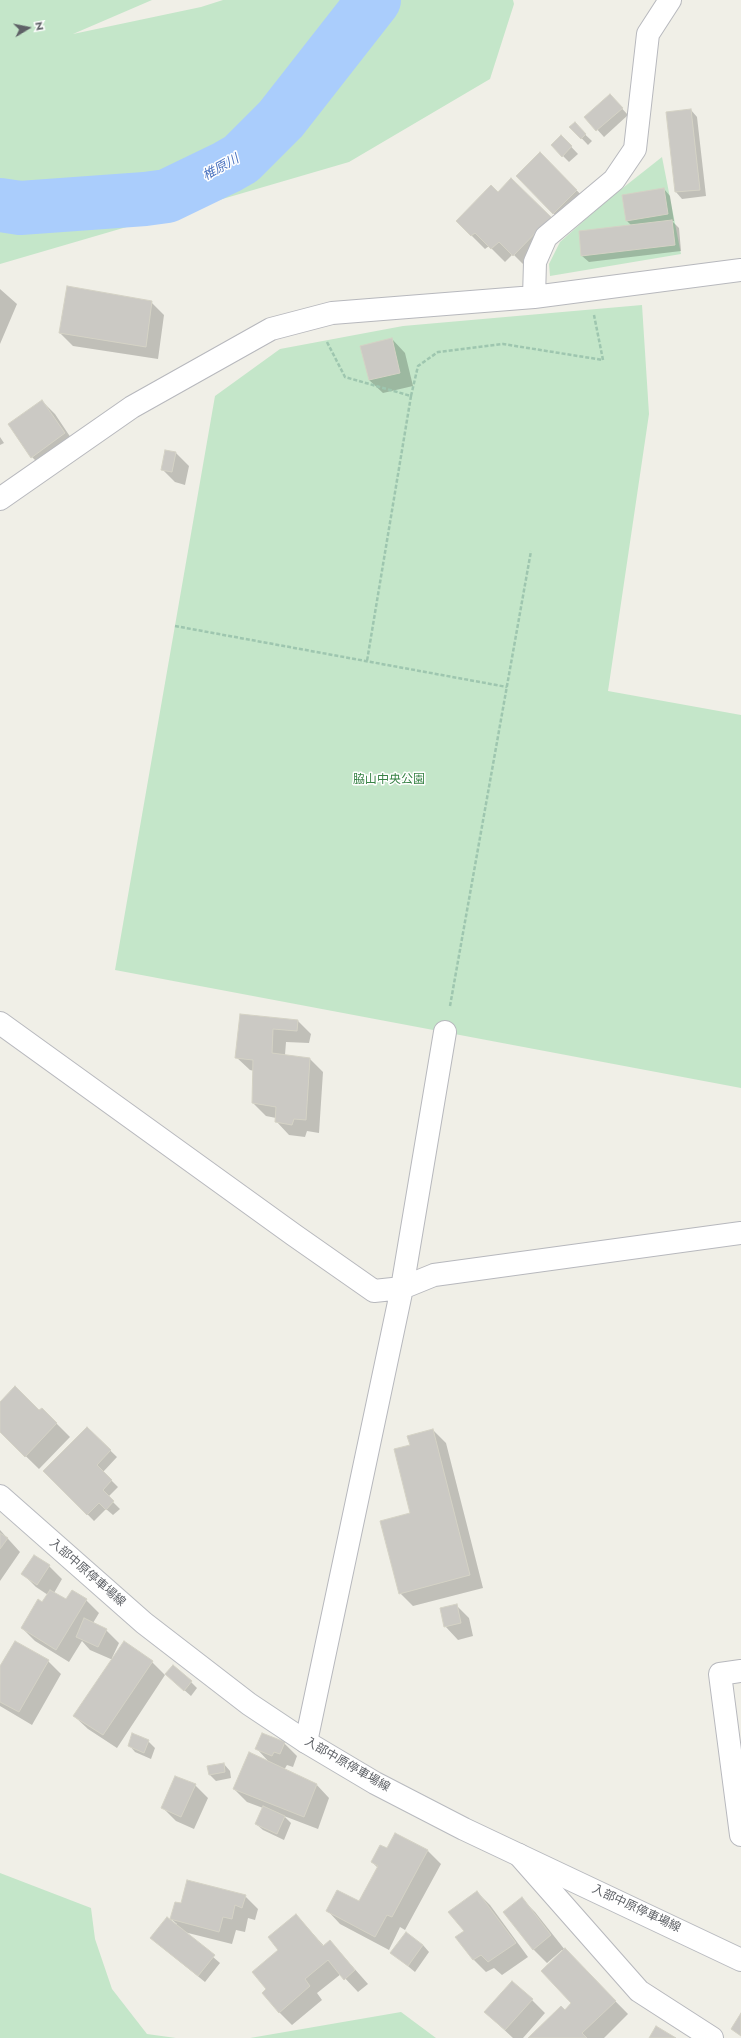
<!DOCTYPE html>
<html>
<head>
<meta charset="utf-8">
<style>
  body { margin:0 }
  #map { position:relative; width:741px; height:2038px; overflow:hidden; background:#f0efe7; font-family:Jost,sans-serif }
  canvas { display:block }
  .north { position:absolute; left:8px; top:8px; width:40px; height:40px; -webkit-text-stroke:3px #fff; paint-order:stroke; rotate:80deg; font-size:11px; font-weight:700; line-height:16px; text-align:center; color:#5e6166 }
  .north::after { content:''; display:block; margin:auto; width:14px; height:18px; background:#5e6166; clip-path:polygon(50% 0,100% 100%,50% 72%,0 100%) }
</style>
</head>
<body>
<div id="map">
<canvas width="741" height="2038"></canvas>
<div class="north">N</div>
</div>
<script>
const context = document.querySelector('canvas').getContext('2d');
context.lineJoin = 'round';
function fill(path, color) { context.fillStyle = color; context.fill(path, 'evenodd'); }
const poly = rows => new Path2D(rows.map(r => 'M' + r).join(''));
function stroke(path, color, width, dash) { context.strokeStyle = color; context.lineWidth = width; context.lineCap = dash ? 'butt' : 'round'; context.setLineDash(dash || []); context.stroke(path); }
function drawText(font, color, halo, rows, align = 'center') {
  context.font = font + ' Jost,"Noto Sans JP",sans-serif'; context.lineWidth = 3; context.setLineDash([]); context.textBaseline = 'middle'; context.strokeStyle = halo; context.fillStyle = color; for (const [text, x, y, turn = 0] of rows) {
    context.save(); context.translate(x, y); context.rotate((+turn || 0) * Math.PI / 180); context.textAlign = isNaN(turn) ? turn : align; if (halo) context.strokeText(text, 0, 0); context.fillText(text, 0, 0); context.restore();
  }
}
const green = poly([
  [0,0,152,0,73,34,201,7,223,0,513,0,514,4,490,79,349,162,0,264],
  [662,157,681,254,550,276,549,264,560,242,605,202],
  [642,305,649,414,608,691,741,715,741,1088,115,970,215,396,280,349,403,326],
  [0,1873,91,1908,95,1939,112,1989,147,2034,176,2038,0,2038],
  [401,2012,436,2038,250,2038]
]);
const shadow = poly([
  [616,102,628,115,604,137,586,117],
  [691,110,697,117,706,196,682,199,676,192,667,113],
  [574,124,592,141,588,145,571,127],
  [561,136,578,154,569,162,552,145],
  [553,166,589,203,566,226,553,213],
  [511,179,564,231,527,268,513,254,505,262,489,246,485,249,470,234,498,193],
  [664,189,670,196,674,221,672,221,679,228,681,251,589,262,582,256,632,226,627,221,623,195],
  [0,289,17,304,0,344],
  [151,302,164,315,158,359,73,346,60,333],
  [392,339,405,353,413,386,383,393,369,380],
  [42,401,55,414,77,447,45,470,32,457],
  [0,437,4,443,0,445],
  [166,451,176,453,189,466,185,485,175,482,162,469],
  [241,1015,298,1021,311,1034,309,1043,286,1042,285,1055,310,1059,323,1072,319,1133,307,1131,305,1137,289,1135,276,1121,276,1118,266,1116,253,1103,254,1071,250,1070,236,1057],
  [0,1404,39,1411,42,1409,70,1437,39,1469,0,1431],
  [87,1428,117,1457,103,1472,118,1487,108,1497,120,1509,113,1515,106,1509,94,1521,45,1471],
  [433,1430,446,1443,483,1588,413,1606,400,1593,411,1514,411,1445],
  [0,1530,20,1552,0,1581],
  [49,1566,62,1579,54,1593,67,1600,86,1600,99,1613,93,1623,106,1630,119,1643,112,1658,152,1662,165,1675,117,1748,88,1729,74,1716,113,1660,90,1650,82,1641,69,1662,35,1641,22,1628,48,1595,36,1587,23,1574],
  [456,1605,469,1618,473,1636,458,1640,445,1626],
  [48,1661,61,1674,32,1725,0,1706,0,1668],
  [166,1674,191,1682,197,1688,191,1696],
  [148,1741,155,1748,151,1759,135,1752,129,1745],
  [284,1743,297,1756,293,1767,287,1765,284,1770,316,1784,329,1798,318,1829,284,1816,291,1823,284,1840,263,1830,256,1824,263,1808,247,1802,234,1789,270,1763,257,1749],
  [224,1764,230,1771,231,1778,216,1781,210,1775,208,1767],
  [195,1785,208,1798,194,1829,176,1821,163,1808],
  [396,1834,428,1851,441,1864,405,1930,400,1927,389,1950,340,1924,327,1910,360,1903,378,1868,372,1862,387,1849],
  [477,1892,490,1905,528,1957,502,1975,494,1968,486,1972,473,1959,465,1931],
  [245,1896,258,1909,255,1920,248,1918,245,1932,236,1930,232,1944,184,1932,220,1963,205,1982,158,1944,177,1924,171,1919,182,1905],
  [522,1899,535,1912,565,1950,628,2014,604,2038,529,2038,573,2003,563,1952,562,1950,547,1963,534,1950,505,1912],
  [296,1915,324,1946,330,1941,368,1984,358,1992,341,1974,317,1993,322,2000,292,2025,279,2012,267,1989,280,1950],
  [423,1945,429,1952,415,1972,392,1953],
  [532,2000,545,2013,523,2038,513,2038,485,2012]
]);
const river = poly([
  [0,205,20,208,145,199,167,196,227,167,241,159,281,119,374,0]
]);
const building = poly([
  [610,94,623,108,596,131,584,117,610,94],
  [691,109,700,190,675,192,666,112,691,109],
  [575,122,586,134,581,139,569,127,575,122],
  [561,135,572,146,562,157,551,145,561,135],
  [540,152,577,190,553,214,516,176,540,152],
  [511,178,551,217,513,256,499,242,491,249,475,233,471,236,456,221,491,185,498,192,511,178],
  [664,188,668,214,626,221,622,195,664,188],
  [672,220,675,245,581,256,579,231,672,220],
  [67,286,152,301,146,347,59,333,67,286],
  [392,338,400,373,369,380,360,346,392,338],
  [42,400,65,433,31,458,8,424,42,400],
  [165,450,176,452,172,472,161,470,165,450],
  [240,1014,298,1020,297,1031,273,1029,272,1053,310,1058,306,1120,294,1119,292,1125,275,1122,276,1107,252,1103,253,1060,235,1058,240,1014],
  [15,1386,39,1410,42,1408,57,1423,25,1457,0,1432,0,1402,15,1386],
  [87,1427,111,1450,97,1465,112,1480,103,1490,114,1501,106,1510,99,1503,87,1515,43,1471,87,1427],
  [433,1429,470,1575,399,1594,380,1521,410,1513,394,1449,410,1445,407,1436,433,1429],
  [0,1533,8,1538,0,1549,0,1533],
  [34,1555,50,1565,37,1585,21,1574,34,1555],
  [50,1590,66,1599,72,1590,87,1599,56,1650,21,1628,38,1599,42,1602,50,1590],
  [457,1604,461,1623,444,1627,440,1608,457,1604],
  [84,1618,107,1629,98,1647,76,1637,84,1618],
  [15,1641,49,1660,19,1712,0,1702,0,1666,15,1641],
  [124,1641,153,1661,103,1735,73,1716,124,1641],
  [173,1665,192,1681,184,1691,165,1674,173,1665],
  [132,1733,149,1740,144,1753,128,1746,132,1733],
  [262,1733,285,1742,280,1754,274,1752,272,1756,255,1749,262,1733],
  [249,1752,317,1784,304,1817,233,1789,249,1752],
  [224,1763,225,1772,209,1775,207,1766,224,1763],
  [175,1776,196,1784,181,1817,161,1808,175,1776],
  [263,1806,285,1816,277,1834,255,1824,263,1806],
  [395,1833,428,1850,392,1917,387,1915,375,1937,326,1911,337,1890,359,1901,378,1866,371,1862,380,1845,387,1848,395,1833],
  [187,1880,246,1895,242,1908,235,1905,232,1919,223,1917,219,1932,170,1919,175,1902,181,1903,187,1880],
  [477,1891,516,1943,488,1962,481,1955,473,1960,455,1937,464,1931,448,1912,477,1891],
  [522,1897,551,1935,533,1950,503,1912,522,1897],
  [296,1914,323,1946,330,1940,355,1970,344,1980,328,1960,305,1979,310,1986,279,2013,262,1993,266,1989,252,1972,278,1950,268,1937,296,1914],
  [167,1917,215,1955,198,1976,150,1938,167,1917],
  [406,1932,423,1945,408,1966,390,1953,406,1932],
  [565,1948,616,2001,582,2033,587,2038,528,2038,561,2006,565,2010,571,2003,541,1971,565,1948],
  [512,1981,533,1999,505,2030,484,2012,512,1981],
  [741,2013,741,2036,731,2029,741,2013],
  [656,2026,676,2038,649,2038,656,2026]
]);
const path = poly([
  [327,342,345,377,411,396,367,661],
  [411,396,418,366,438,352,503,344,603,360,594,315],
  [175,626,507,687],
  [450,1006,531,551]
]);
const street = poly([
  [534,297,535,262,546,237,614,180,635,149,648,34,670,0],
  [0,499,132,407,271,329,332,313,534,297,741,270],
  [0,1023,294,1235,374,1291,402,1288,434,1275,741,1233],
  [741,1671,720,1674,741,1835],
  [306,1742,402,1288,445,1032],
  [519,1855,639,1991,712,2038]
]);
const secondary = poly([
  [0,1496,144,1623,249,1704,306,1742,375,1783,464,1829,741,1960]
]);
const parkNames = [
  ["脇山中央公園",389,780]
];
const streetNames = [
  ["入部中原停車場線",87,1573,41],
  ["入部中原停車場線",347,1765,30],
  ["入部中原停車場線",636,1909,25]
];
const waterNames = [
  ["椎原川",221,168,-29]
];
fill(green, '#c4e6c9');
fill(shadow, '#0003');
stroke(river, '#aacdfc', 54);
fill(building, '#cbc9c4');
stroke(building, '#d4d2c5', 1);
stroke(street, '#b7b8bd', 24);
stroke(secondary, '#b8babf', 24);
stroke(path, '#9ec6af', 2.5, [4, 2]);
stroke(street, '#fff', 22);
stroke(secondary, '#fff', 22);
drawText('12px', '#388346', '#fff', parkNames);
drawText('12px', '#5e6166', '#fff', streetNames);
drawText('italic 13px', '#4c74c0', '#fff', waterNames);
</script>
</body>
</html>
